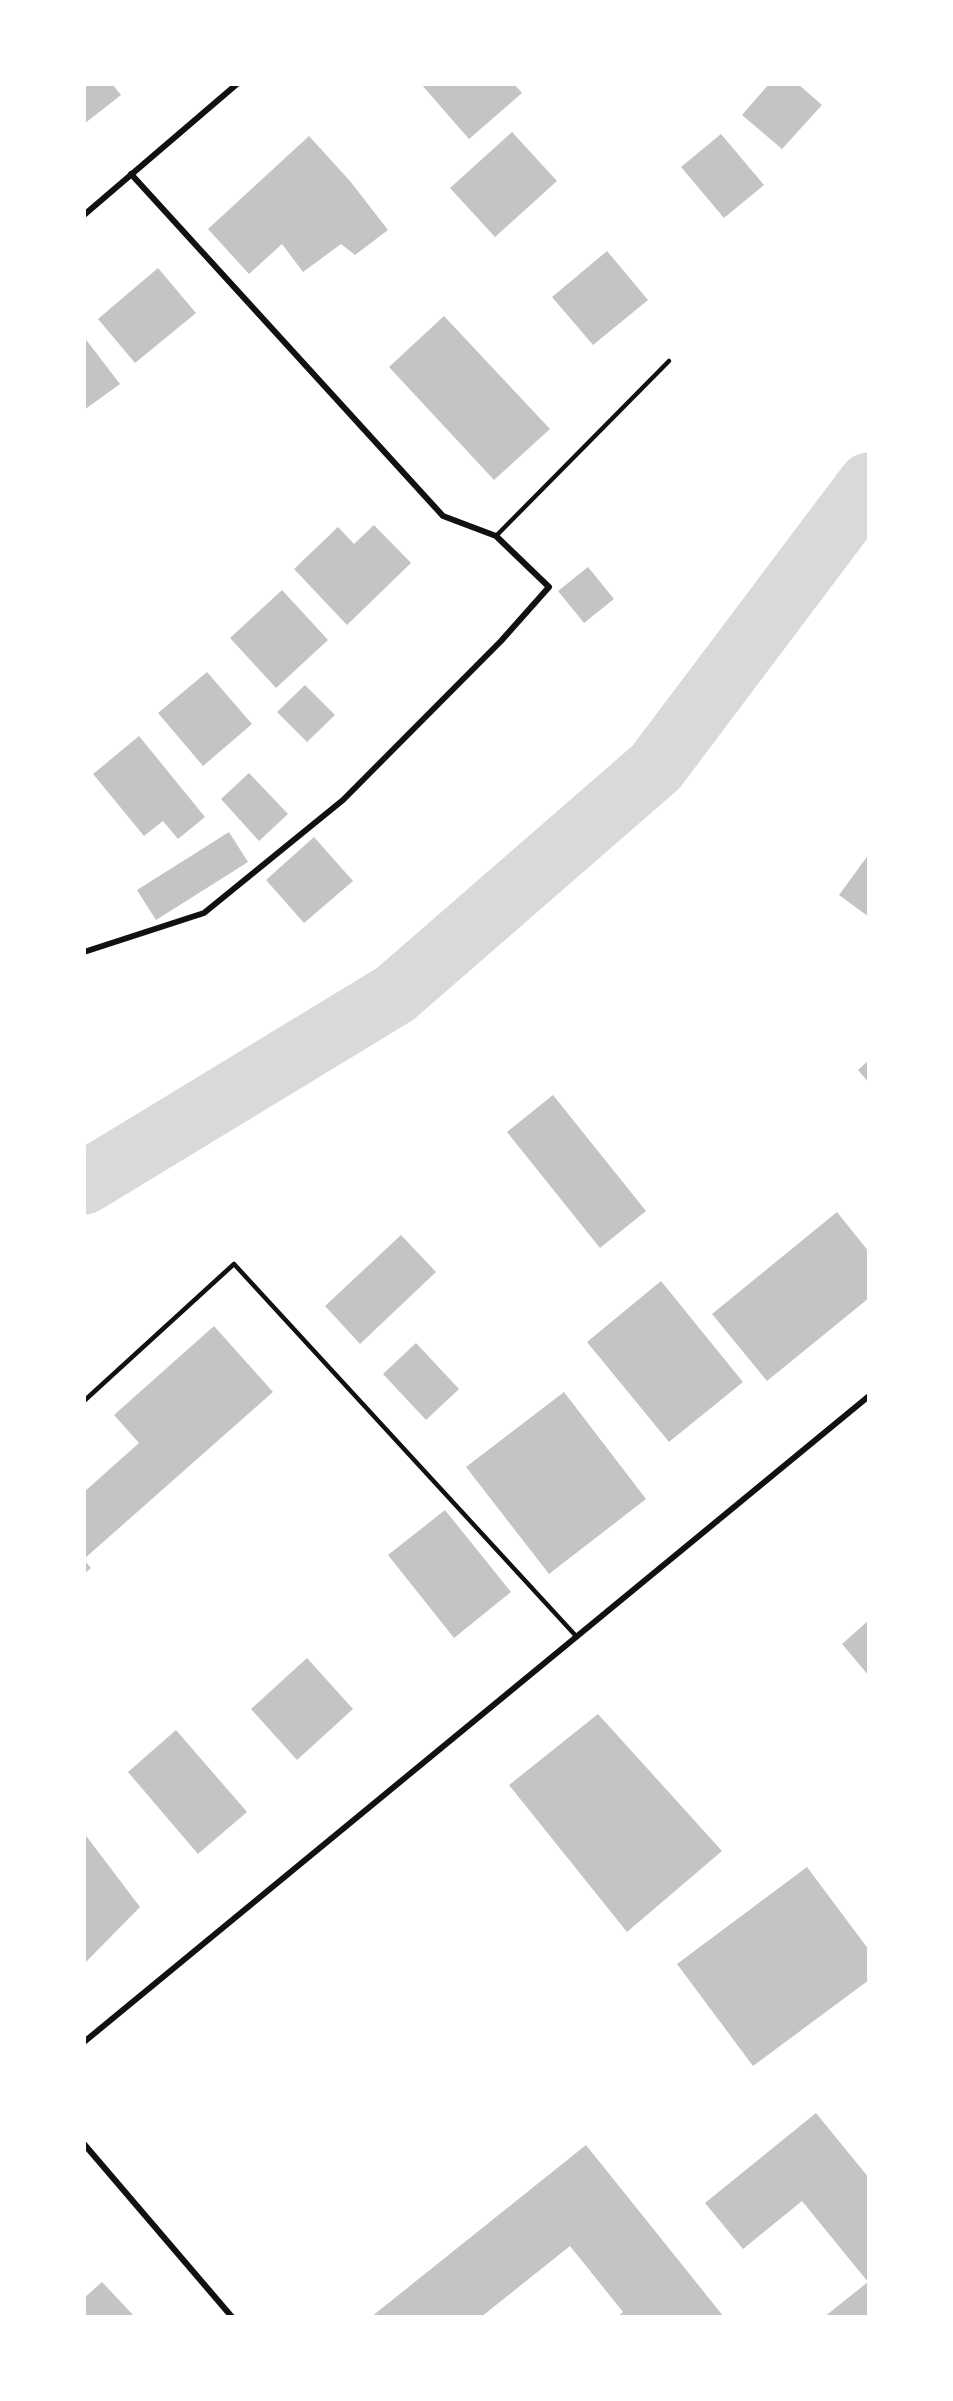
<!DOCTYPE html>
<html>
<head>
<meta charset="utf-8">
<style>
  body { margin:0 }
  #map { position:relative; width:953px; height:2401px; overflow:hidden; background:#fff; font-family:Inter,sans-serif }
  canvas { display:block }
  .frame { position:absolute; inset:0; border:86px solid #fff; pointer-events:none }
</style>
</head>
<body>
<div id="map">
<canvas width="953" height="2401"></canvas>
<div class="frame"></div>
</div>
<script>
const context = document.querySelector('canvas').getContext('2d');
context.lineJoin = 'round';
const poly = rows => new Path2D(rows.map(r => 'M' + r).join(''));
function stroke(path, color, width, dash) { context.strokeStyle = color; context.lineWidth = width; context.lineCap = dash ? 'butt' : 'round'; context.setLineDash(dash || []); context.stroke(path); }
function fill(path, color) { context.fillStyle = color; context.fill(path, 'evenodd'); }
const river = poly([
  [84,1183,395,994,656,767,869,484]
]);
const building = poly([
  [84,84,112,84,121,95,84,124],
  [421,84,514,84,522,93,469,139],
  [769,84,798,84,822,105,782,149,742,115],
  [512,132,557,181,495,237,450,188],
  [721,134,764,185,724,218,681,167],
  [309,136,350,181,388,230,355,255,341,244,303,272,282,244,249,274,208,229],
  [607,251,648,300,593,345,552,297],
  [158,268,196,313,135,363,98,319],
  [444,316,550,429,494,480,389,367],
  [84,337,120,384,84,410],
  [374,525,411,563,347,625,294,569,338,527,354,544],
  [588,567,614,599,584,623,558,591],
  [282,590,328,640,276,688,230,638],
  [207,672,252,724,203,766,158,713],
  [305,685,335,715,307,742,277,712],
  [139,736,205,817,178,839,163,821,144,836,93,774],
  [249,773,288,814,259,841,221,799],
  [229,832,248,862,156,920,137,890],
  [314,837,353,881,304,923,266,880],
  [869,854,869,917,839,895],
  [869,1060,869,1083,858,1070],
  [553,1095,646,1211,600,1248,507,1132],
  [837,1212,869,1252,869,1298,767,1381,712,1314],
  [401,1235,436,1272,360,1344,325,1306],
  [661,1281,743,1382,669,1442,587,1342],
  [214,1326,273,1392,84,1559,84,1492,139,1443,114,1415],
  [416,1343,459,1389,426,1420,383,1374],
  [564,1392,646,1499,549,1574,466,1467],
  [445,1510,511,1592,454,1638,388,1555],
  [84,1560,91,1568,84,1574],
  [869,1620,869,1676,842,1644],
  [307,1658,353,1709,297,1760,251,1709],
  [598,1714,722,1851,627,1932,509,1785],
  [176,1730,247,1812,198,1854,128,1772],
  [84,1833,140,1907,84,1964],
  [807,1867,869,1950,869,1980,753,2066,677,1964],
  [816,2113,869,2178,869,2317,824,2317,868,2282,802,2201,743,2249,705,2203],
  [586,2145,724,2317,617,2317,623,2312,570,2246,481,2317,371,2317],
  [102,2282,135,2317,84,2317,84,2298]
]);
const service = poly([
  [496,536,669,361],
  [84,1401,234,1264,576,1636]
]);
const minor = poly([
  [84,215,237,84],
  [84,952,204,913,343,800,501,641,549,587,496,536,443,516,131,174],
  [84,2042,869,1396],
  [84,2144,232,2317]
]);
stroke(river, '#d9d9d9', 63);
fill(building, '#c4c4c4');
stroke(service, '#111', 4.5);
stroke(minor, '#111', 6);
</script>
</body>
</html>
